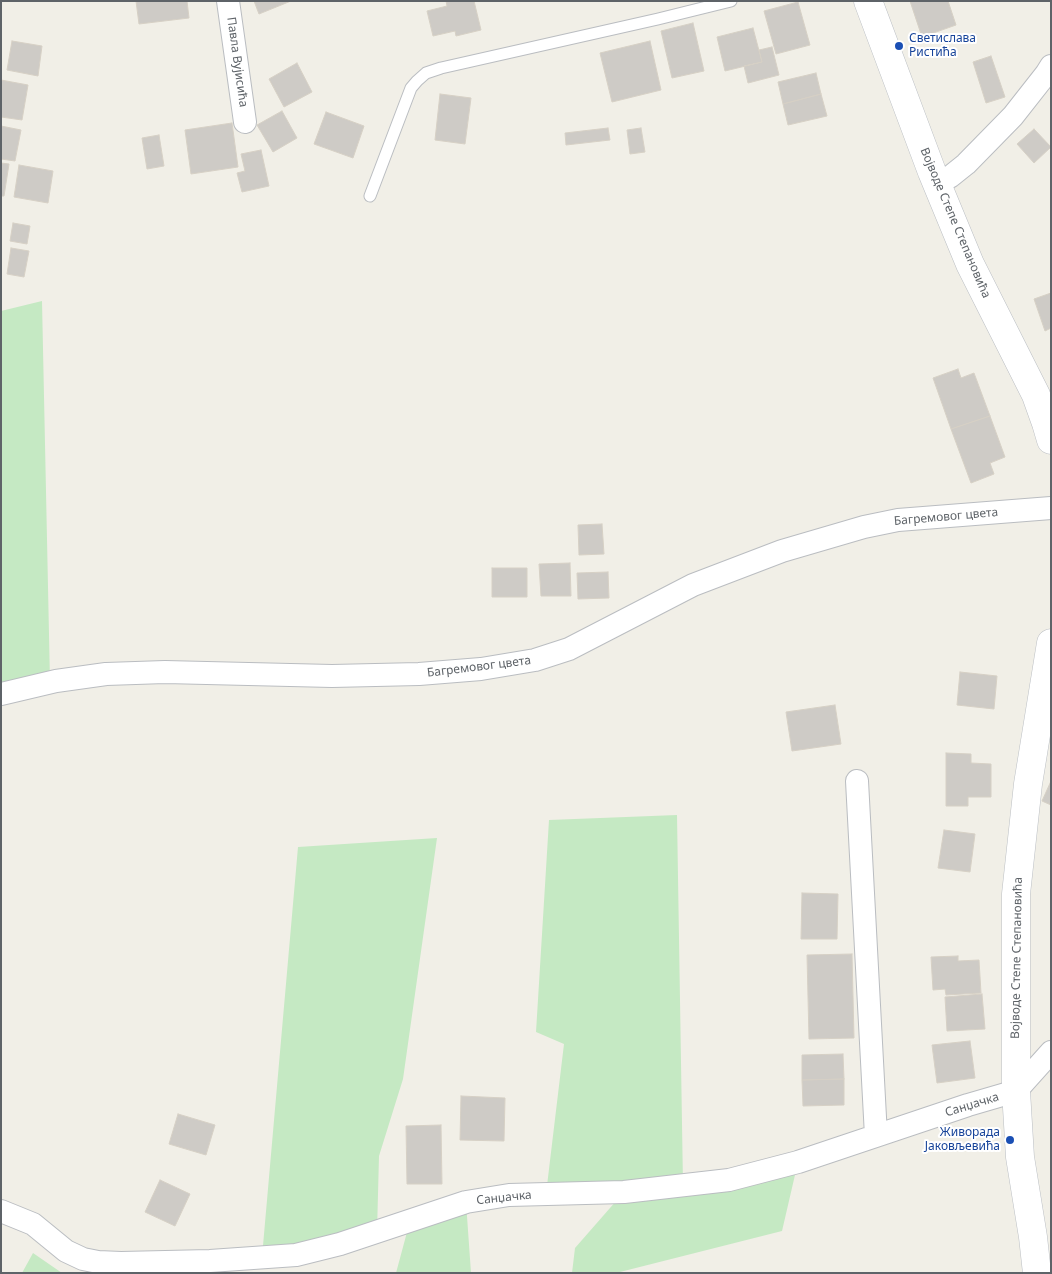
<!DOCTYPE html>
<html>
<head>
<meta charset="utf-8">
<style>
  body { margin:0 }
  #map { position:relative; width:1052px; height:1274px; overflow:hidden; background:#f1efe7; font-family:"Noto Sans",sans-serif }
  canvas { display:block }
  .frame { position:absolute; inset:0; border:2px solid #5e6368; pointer-events:none }
</style>
</head>
<body>
<div id="map">
<canvas width="1052" height="1274"></canvas>
<div class="frame"></div>
</div>
<script>
const context = document.querySelector('canvas').getContext('2d');
context.lineJoin = 'round';
function fill(path, color) { context.fillStyle = color; context.fill(path, 'evenodd'); }
const poly = rows => new Path2D(rows.map(r => 'M' + r).join(''));
function stroke(path, color, width, dash) { context.strokeStyle = color; context.lineWidth = width; context.lineCap = dash ? 'butt' : 'round'; context.setLineDash(dash || []); context.stroke(path); }
function drawText(font, color, halo, rows, align = 'center') {
  context.font = font + ' "Noto Sans",sans-serif'; context.lineWidth = 4; context.setLineDash([]); context.textBaseline = 'middle'; context.strokeStyle = halo; context.fillStyle = color; for (const [text, x, y, turn = 0] of rows) {
    context.save(); context.translate(x, y); context.rotate((+turn || 0) * Math.PI / 180); context.textAlign = isNaN(turn) ? turn : align; if (halo) context.strokeText(text, 0, 0); context.fillText(text, 0, 0); context.restore();
  }
}
const green = poly([
  [42,301,50,682,1,694,1,311],
  [677,815,683,1185,798,1162,782,1231,616,1273,572,1273,575,1248,624,1192,546,1194,564,1044,536,1032,549,820],
  [437,838,403,1079,379,1156,377,1232,262,1257,298,847],
  [466,1202,471,1273,396,1273,410,1221],
  [33,1253,62,1273,22,1273]
]);
const building = poly([
  [136,1,187,1,189,18,139,24,136,1],
  [254,1,291,1,259,14,254,1],
  [446,1,474,1,481,30,456,36,455,31,433,36,427,11,447,6,446,1],
  [910,1,948,1,956,25,922,37,910,1],
  [798,2,810,45,776,54,764,11,798,2],
  [693,23,704,71,672,78,661,31,693,23],
  [753,28,762,62,725,71,717,37,753,28],
  [12,41,42,46,38,76,7,70,12,41],
  [650,41,661,90,612,102,600,53,650,41],
  [772,47,779,75,748,83,744,66,762,62,759,50,772,47],
  [991,56,1005,97,986,103,973,62,991,56],
  [297,63,312,92,284,107,269,79,297,63],
  [816,73,821,94,783,104,778,82,816,73],
  [1,80,28,85,22,120,1,117,1,80],
  [440,94,471,98,465,144,435,140,440,94],
  [821,94,827,116,788,125,783,104,821,94],
  [282,111,297,138,273,152,257,125,282,111],
  [326,112,364,126,353,158,314,144,326,112],
  [232,123,238,167,191,174,185,130,232,123],
  [1,126,21,130,15,161,1,159,1,126],
  [608,128,610,140,566,145,565,133,608,128],
  [641,128,645,152,630,154,627,130,641,128],
  [1034,129,1051,147,1034,163,1017,144,1034,129],
  [159,135,164,166,147,169,142,138,159,135],
  [261,150,269,186,242,192,237,173,245,171,241,154,261,150],
  [1,163,9,164,4,196,1,196,1,163],
  [19,165,53,171,48,203,14,197,19,165],
  [13,223,30,226,27,244,10,241,13,223],
  [11,248,29,251,24,277,7,274,11,248],
  [1051,293,1051,328,1045,331,1034,299,1051,293],
  [958,369,961,378,974,373,990,416,951,429,933,378,958,369],
  [990,416,1005,457,990,463,994,474,971,483,951,429,990,416],
  [602,524,604,554,579,555,578,525,602,524],
  [570,563,571,596,541,596,539,564,570,563],
  [492,568,527,568,527,597,492,597,492,568],
  [608,572,609,598,578,599,577,573,608,572],
  [960,672,997,676,994,709,957,705,960,672],
  [835,705,841,744,792,751,786,712,835,705],
  [946,753,971,754,971,763,991,764,991,797,968,797,968,806,946,806,946,753],
  [1051,781,1051,805,1042,801,1051,781],
  [944,830,975,834,970,872,938,868,944,830],
  [802,893,838,894,837,939,801,939,802,893],
  [852,954,854,1038,809,1039,807,955,852,954],
  [958,956,958,961,979,960,981,993,946,995,945,989,933,990,931,957,958,956],
  [982,994,985,1029,947,1031,945,997,982,994],
  [970,1041,975,1078,937,1083,932,1045,970,1041],
  [843,1054,844,1079,802,1080,802,1055,843,1054],
  [844,1079,844,1105,803,1106,802,1080,844,1079],
  [461,1096,505,1098,504,1141,460,1140,461,1096],
  [178,1114,215,1125,206,1155,169,1144,178,1114],
  [441,1125,442,1184,407,1184,406,1126,441,1125],
  [160,1180,190,1194,175,1226,145,1212,160,1180]
]);
const lane = poly([
  [370,196,411,88,417,81,426,73,441,68,658,19,731,1]
]);
const street = poly([
  [228,1,245,122],
  [937,184,951,176,966,164,1013,116,1046,74,1051,66],
  [1,694,56,681,106,674,165,672,332,676,419,674,481,669,535,660,569,649,693,585,782,551,864,527,898,520,1051,508],
  [857,781,876,1136],
  [1,1211,33,1224,66,1251,83,1259,98,1262,121,1263,210,1261,296,1255,340,1244,466,1202,509,1195,624,1192,729,1180,798,1162,968,1105,1016,1091,1051,1052]
]);
const secondary = poly([
  [868,1,932,172,970,264,1036,395,1046,423,1051,440],
  [1037,1273,1033,1237,1020,1157,1016,1091,1016,894,1028,784,1051,643]
]);
const markers = [
  [899,46,5,"#1a4fb4"],
  [1010,1140,5,"#1a4fb4"]
];
const transitNames = [
  ["Светислава",909,39],
  ["Ристића",909,53],
  ["Живорада",1000,1133,"right"],
  ["Јаковљевића",1000,1147,"right"]
];
const streetNames = [
  ["Павла Вујисића",237,62,82],
  ["Војводе Степе Степановића",955,223,67],
  ["Багремовог цвета",946,517,-5],
  ["Багремовог цвета",479,667,-7],
  ["Војводе Степе Степановића",1017,958,-89],
  ["Санџачка",972,1105,-17],
  ["Санџачка",504,1198,-6]
];
fill(green, '#c5e9c3');
fill(building, '#cecbc6');
stroke(building, '#d6d0c5', 1);
stroke(lane, '#babdc1', 13);
stroke(street, '#babdc1', 24);
stroke(secondary, '#babec3', 29);
stroke(lane, '#fff', 11);
stroke(street, '#fff', 22);
stroke(secondary, '#fff', 28);
for (const [x, y, r, color] of markers) { const dot = new Path2D(); dot.arc(x, y, r, 0, 2 * Math.PI); context.fillStyle = color; context.fill(dot); stroke(dot, '#fff', 2); }
drawText('12px', '#164399', '#fff', transitNames, 'left');
drawText('12px', '#5e6368', '#fff', streetNames);
</script>
</body>
</html>
